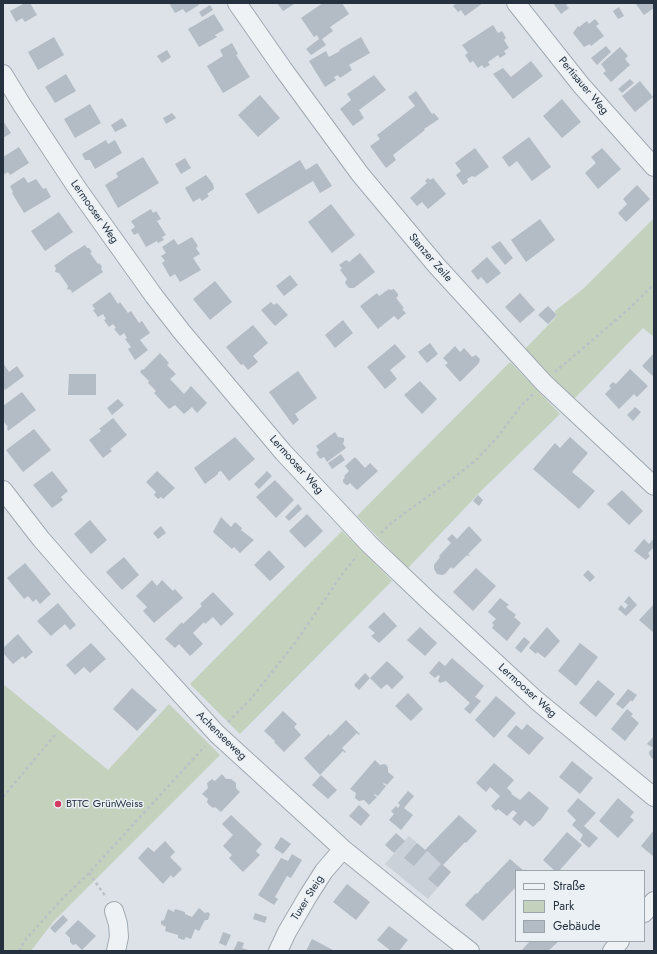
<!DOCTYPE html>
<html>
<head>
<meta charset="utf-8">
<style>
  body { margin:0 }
  #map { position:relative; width:657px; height:954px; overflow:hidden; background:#dce2e7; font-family:Jost,sans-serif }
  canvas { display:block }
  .frame { position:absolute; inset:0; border:4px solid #25313e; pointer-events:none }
  .legend { position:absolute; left:515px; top:870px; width:130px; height:72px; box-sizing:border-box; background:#ebf0f5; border:1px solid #9ca4ac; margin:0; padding:5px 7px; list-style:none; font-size:12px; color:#25313e }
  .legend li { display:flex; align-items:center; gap:8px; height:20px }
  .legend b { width:20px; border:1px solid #9ca4ac }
</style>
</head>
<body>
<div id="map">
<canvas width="657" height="954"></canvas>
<div class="frame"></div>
<ul class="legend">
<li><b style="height:5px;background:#eff2f5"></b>Straße</li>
<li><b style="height:11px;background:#c4d1bd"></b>Park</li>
<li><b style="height:11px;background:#b3bbc4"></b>Gebäude</li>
</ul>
</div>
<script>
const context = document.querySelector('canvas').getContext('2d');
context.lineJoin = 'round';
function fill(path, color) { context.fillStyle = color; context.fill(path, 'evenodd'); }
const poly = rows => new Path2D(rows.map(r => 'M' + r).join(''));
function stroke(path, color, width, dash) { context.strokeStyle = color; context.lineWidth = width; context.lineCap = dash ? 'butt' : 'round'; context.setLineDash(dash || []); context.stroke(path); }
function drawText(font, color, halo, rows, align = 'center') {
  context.font = font + ' Jost,sans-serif'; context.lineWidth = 3; context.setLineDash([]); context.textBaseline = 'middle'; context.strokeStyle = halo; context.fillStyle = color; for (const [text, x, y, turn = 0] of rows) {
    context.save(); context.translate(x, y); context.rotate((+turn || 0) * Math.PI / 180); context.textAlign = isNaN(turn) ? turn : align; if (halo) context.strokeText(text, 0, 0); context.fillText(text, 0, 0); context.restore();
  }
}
const built = poly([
  [409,836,451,872,428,899,385,864]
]);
const green = poly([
  [654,218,654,337,643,328,574,399,525,349,557,316,555,311,583,289],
  [510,362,560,414,482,490,408,568,357,516],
  [342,531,392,581,240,734,190,684],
  [3,684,108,770,169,704,220,755,53,922,31,951,3,951]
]);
const building = poly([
  [25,3,30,3,37,15,25,22,22,18,16,22,10,11],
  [169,3,198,3,199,5,186,13,183,9,175,13],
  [277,3,296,3,283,11],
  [323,3,342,3,349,14,330,27,333,31,322,39,326,45,311,55,306,49,319,39,317,35,314,37,301,18],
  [456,3,483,3,465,16,461,10,458,12,453,6],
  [553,3,569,3,566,5,569,8,561,14],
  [635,3,654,3,654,8,644,15],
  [210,5,213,10,202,17,199,12],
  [619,7,624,16,618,19,613,11],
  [214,14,224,30,215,35,217,37,199,47,188,29],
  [595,19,599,24,596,26,604,36,591,46,590,44,584,47,573,33,578,26,579,27,587,21,589,24],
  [493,25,498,33,502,31,506,38,504,40,509,48,504,51,506,54,500,58,498,55,488,62,490,65,484,68,482,65,478,68,473,61,470,63,465,55,468,53,462,45],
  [54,37,64,55,38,70,28,52],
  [361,37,370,53,349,65,352,70,340,78,338,75,334,77,336,80,325,87,309,61,326,51,329,57,340,51,339,50],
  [232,43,238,54,236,55,250,77,223,93,207,66,223,56,220,50],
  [606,46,611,52,597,65,591,58],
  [620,47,628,56,625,59,630,65,611,82,603,73,606,71,601,64],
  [167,50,171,57,162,63,157,56],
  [531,61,543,76,513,99,493,74,503,68,511,77],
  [66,74,76,91,55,103,45,87],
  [374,75,386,90,359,110,364,118,353,126,340,109,351,100,347,94],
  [630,79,634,83,622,93,618,89],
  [640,81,653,97,635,112,622,96],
  [416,91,432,114,434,113,439,119,424,129,425,130,393,155,396,160,386,168,370,146,380,139,377,135,415,106,408,97],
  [260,95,280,118,258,137,238,115],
  [562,99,581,122,562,138,543,116],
  [90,104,101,123,75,138,64,119],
  [172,113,176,118,166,124,163,118],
  [122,118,127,126,115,132,111,125],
  [3,121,11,133,3,138],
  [529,137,551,167,532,181,517,161,509,167,502,157],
  [106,140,108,144,115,140,122,153,95,169,90,160,85,160,82,154],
  [19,147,29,163,10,175,8,172,3,175,3,157],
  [475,148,489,167,475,177,472,176,467,179,468,182,463,185,456,175,461,171,455,163],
  [602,148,621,169,598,189,585,173,596,163,591,157],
  [143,157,159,183,118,208,105,185,118,177,116,173],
  [185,158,191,168,181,174,175,164],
  [300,160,306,170,317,163,332,186,320,193,313,181,258,214,245,194],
  [206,175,213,184,214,189,207,194,209,196,202,201,200,198,193,202,185,188],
  [24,177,28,183,36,179,43,189,46,188,51,197,24,213,12,193,13,192,10,186],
  [428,178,430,180,433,178,446,194,428,209,422,202,417,206,410,198,427,183,425,181],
  [637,185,650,199,626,222,618,213,627,204,623,199],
  [331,204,355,235,332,253,308,222],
  [151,209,153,213,156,211,161,219,157,221,166,235,162,237,164,240,158,243,157,241,146,247,138,233,134,235,131,230,135,227,131,221],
  [59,212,73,232,45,251,31,231],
  [540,219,555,240,526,262,511,240],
  [192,237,198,246,196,248,200,254,193,258,201,270,180,282,175,274,170,277,162,263,165,261,161,256,166,253,162,247,174,239,178,245],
  [500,241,513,258,505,265,491,247],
  [85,245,87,248,89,248,92,252,90,253,98,264,99,263,102,267,101,269,103,272,72,293,71,290,67,289,68,286,59,273,55,272,56,268,54,266,69,255],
  [360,253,375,272,354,288,349,288,345,283,347,279,340,270,342,268,339,265,346,260,349,262],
  [487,257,501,273,487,284,481,277,478,280,471,271],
  [290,275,298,285,284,296,276,286],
  [215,281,232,302,210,320,193,299],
  [389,289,390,290,394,289,398,294,398,296,396,298,404,308,402,309,406,313,398,320,394,316,378,329,360,306,377,293,379,296],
  [110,292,118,304,120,302,128,313,131,311,139,323,142,321,150,333,140,340,148,350,135,360,128,349,131,347,125,339,127,338,124,333,120,336,114,329,116,328,113,324,109,327,104,320,106,319,103,314,98,317,93,310,95,309,92,305],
  [520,293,535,310,520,323,505,307],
  [271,302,274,305,277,303,288,315,275,326,261,310],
  [548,306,557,315,548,324,538,315],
  [343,320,353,333,335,348,325,335],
  [253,325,268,343,253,356,258,362,248,370,243,364,241,365,226,347],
  [430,343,438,354,427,363,418,352],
  [395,344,406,357,390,370,397,379,385,389,367,367],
  [455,346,460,352,464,348,472,357,476,355,480,359,479,363,460,382,445,365,448,363,443,358],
  [160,353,169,363,167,365,176,374,170,379,184,394,191,386,207,403,197,413,192,407,184,414,175,405,169,409,154,393,156,391,148,383,149,381,140,372,142,369,143,370],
  [654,353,654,377,642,366],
  [3,363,9,372,17,366,24,376,5,390,3,387],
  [630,369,648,386,637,397,634,394,619,409,605,394,611,388,609,386,613,382,616,384],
  [298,371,317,398,295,414,299,420,293,425,269,392],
  [69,374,96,374,96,395,68,395],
  [420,381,437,399,422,414,404,395],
  [22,392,36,410,8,431,7,428,8,427,3,421,3,406],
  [118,399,124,405,112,415,107,408],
  [635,407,641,412,633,421,627,415],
  [113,418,127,435,110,449,112,451,103,458,89,440,101,431,99,429],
  [34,429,51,450,23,472,6,450],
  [335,432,338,437,344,438,344,441,343,444,346,448,327,462,324,457,320,459,316,453,319,450,316,446],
  [235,437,255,459,229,481,221,471,218,472,218,474,205,484,194,468],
  [570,437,588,453,572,472,595,491,579,509,533,469,555,443,560,448],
  [341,454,345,460,332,469,328,463],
  [355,457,365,468,370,463,378,471,357,490,350,483,348,485,346,485,343,482,343,480,345,477,344,476,349,471,345,466],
  [52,471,68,491,61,497,63,500,52,508,33,485],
  [157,471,175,488,163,499,161,497,158,499,154,495,156,492,146,482],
  [267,471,272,476,259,489,254,484],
  [275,480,294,500,276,518,256,497],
  [622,490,643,511,629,525,607,504],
  [478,495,483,500,479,506,473,501],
  [298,504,302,509,289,521,285,517],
  [307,514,323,531,305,548,289,531],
  [221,517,231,527,235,522,242,528,241,530,254,540,240,553,234,547,232,549,213,532],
  [90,520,107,540,91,554,74,534],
  [161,526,166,533,158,539,153,533],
  [469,526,482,540,468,554,470,555,468,556,467,555,453,569,451,567,445,574,442,575,437,574,434,569,434,565,440,557,439,556,451,543,447,539,452,534,457,539],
  [654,538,654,547,648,553,650,556,646,560,634,551,644,539,649,544],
  [269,550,285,567,270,581,254,565],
  [124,557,139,575,122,590,106,572],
  [25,563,51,594,40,604,36,599,33,602,28,596,24,599,7,578],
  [476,568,496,586,473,611,453,592],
  [588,570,595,577,590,582,583,575],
  [152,580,157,586,162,580,173,591,175,589,183,598,154,623,143,611,147,607,136,596],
  [213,592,234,614,221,626,213,617,205,624,204,622,193,633,203,644,190,656,179,644,175,648,165,639,182,622,183,624,202,606,200,604],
  [629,596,637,605,626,616,618,609,621,605,625,609,628,605,624,602],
  [500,598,509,605,506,607,516,615,514,617,521,623,507,641,492,628,494,625,492,623,496,619,488,612],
  [58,603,76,625,70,630,65,624,51,636,37,621],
  [654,604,654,633,639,620],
  [384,612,397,626,379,643,371,636,375,633,368,627],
  [420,627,437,643,425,656,407,640],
  [547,627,560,641,545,658,537,652,536,654,529,648],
  [18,634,33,652,25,659,23,656,13,664,3,653,3,648],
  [524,637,530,642,521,653,515,648],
  [91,643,106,659,90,673,84,667,75,675,66,665],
  [580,643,598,657,576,686,558,671],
  [452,658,484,686,475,697,481,701,470,714,464,709,470,703,446,681,440,683,438,681,440,676,438,675,435,678,429,673,439,661,445,666],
  [387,661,404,677,392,689,387,684,381,689,370,678,359,690,354,685,365,673,370,678],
  [598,680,615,694,596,717,579,703],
  [132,688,157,710,137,731,113,709],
  [628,689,637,695,632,702,631,700,623,709,616,704],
  [408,693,423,709,411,721,395,706],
  [496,696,516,713,494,738,475,720],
  [627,709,633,714,631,716,639,723,625,741,611,729],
  [283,711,297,724,294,727,301,735,284,752,274,742,275,741,264,731],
  [346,720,360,734,359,735,357,733,342,748,346,752,345,753,343,751,320,775,304,758,329,734,330,736],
  [527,724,544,738,529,755,507,736,516,725,522,730],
  [654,736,654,759,653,759,650,756,649,752,653,748,647,744],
  [375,760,380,765,385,764,388,767,388,772,394,777,387,785,384,783,383,784,386,786,378,796,375,794,374,795,377,797,369,805,364,800,359,801,355,798,356,793,350,789],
  [572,761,593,778,580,794,559,777],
  [494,763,514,780,507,788,512,793,511,794,520,800,529,791,549,808,540,821,539,821,533,827,525,820,520,826,512,819,517,813,513,810,507,816,498,809,496,811,491,806,500,796,490,787,486,792,476,783],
  [222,774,226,779,231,779,236,783,236,788,240,792,221,812,215,807,213,808,209,805,207,802,208,799,202,794,208,788,207,783,212,779,215,781],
  [321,775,337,790,328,799,312,785],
  [408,791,414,796,404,808,413,815,401,830,389,820,394,814,391,811,396,806,398,808,400,805,398,803],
  [578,798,596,813,584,826,598,838,589,848,580,840,583,835,572,825,576,820,567,811],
  [618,798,634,812,630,817,634,820,618,838,599,821],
  [359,805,370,815,361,826,349,816],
  [231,815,262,844,256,851,260,855,243,872,229,858,232,855,223,846,233,835,222,824],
  [459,815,477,831,466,843,465,842,443,865,451,872,438,887,428,879,441,864,427,851,414,866,404,858,417,843,425,850],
  [654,830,654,857,641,846],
  [567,832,582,845,559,871,555,871,543,860],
  [396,833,405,841,394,853,385,845],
  [281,837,291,844,283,854,274,848],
  [165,841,175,852,170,857,182,869,173,878,171,875,163,884,138,858,148,847,154,852],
  [292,854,302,860,291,878,287,876,275,897,278,899,274,905,258,895,281,858,288,861],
  [510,859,524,871,516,871,516,887,483,921,465,905,476,893,477,894,487,882,488,882],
  [347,884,370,902,356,920,333,902],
  [199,908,205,913,208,912,210,914,208,920,205,920,199,931,195,929,191,939,186,937,184,940,178,938,178,935,165,931,166,927,161,924,161,921,164,920,168,909,174,912,175,909,185,912,185,914,192,917],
  [255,913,267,917,265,923,253,919],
  [63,915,68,920,55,933,50,928],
  [78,920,96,936,82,950,76,944,73,945,70,942,70,938,65,933],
  [389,926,408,940,399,951,391,951,377,940],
  [223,932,231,935,226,946,219,943],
  [312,939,333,950,333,951,306,951],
  [238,941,244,943,242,948,251,951,233,951],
  [530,941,559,941,548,951,521,951]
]);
const path = poly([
  [555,372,630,308,654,284],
  [381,533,390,524,452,479,475,461,496,439,520,407,533,394],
  [228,722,250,700,295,643,343,573,357,556],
  [3,797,55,735],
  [89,873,106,897],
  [19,951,26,939,63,898,89,873,205,746]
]);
const minor = poly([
  [237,3,283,69,360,174,436,265,544,383,654,486],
  [516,3,581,85,654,167],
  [3,74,22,105,77,188,154,296,182,332,283,452,369,544,430,602,536,700,654,797],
  [3,490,41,539,75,578,217,734,343,849,443,930,470,951],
  [114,911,118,924,119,937,116,951],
  [644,913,654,901],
  [278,951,287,932,308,896,324,871,343,849],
  [612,951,620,941]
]);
const markers = [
  [58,804,4,"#d43a5f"]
];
const streetNames = [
  ["Pertisauer Weg",583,86,50],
  ["Lermooser Weg",94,212,55],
  ["Stanzer Zeile",430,258,49],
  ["Lermooser Weg",296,465,48],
  ["Lermooser Weg",527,691,42],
  ["Achenseeweg",221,736,44],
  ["Tuxer Steig",308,898,-58]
];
const poiNames = [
  ["BTTC GrünWeiss",66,804]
];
fill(built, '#cad1d9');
fill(green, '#c4d1bd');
fill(building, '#b3bbc4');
stroke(minor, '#a1a9b1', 20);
stroke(path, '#bac0c5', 2.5, [3, 3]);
stroke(minor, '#eff2f5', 18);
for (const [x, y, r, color] of markers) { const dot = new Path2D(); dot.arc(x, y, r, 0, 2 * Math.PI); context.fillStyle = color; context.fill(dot); stroke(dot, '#ebf0f5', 1.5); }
drawText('11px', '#25313e', '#ebf0f5', streetNames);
drawText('11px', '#25313e', '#ebf0f5', poiNames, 'left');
</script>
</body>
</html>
